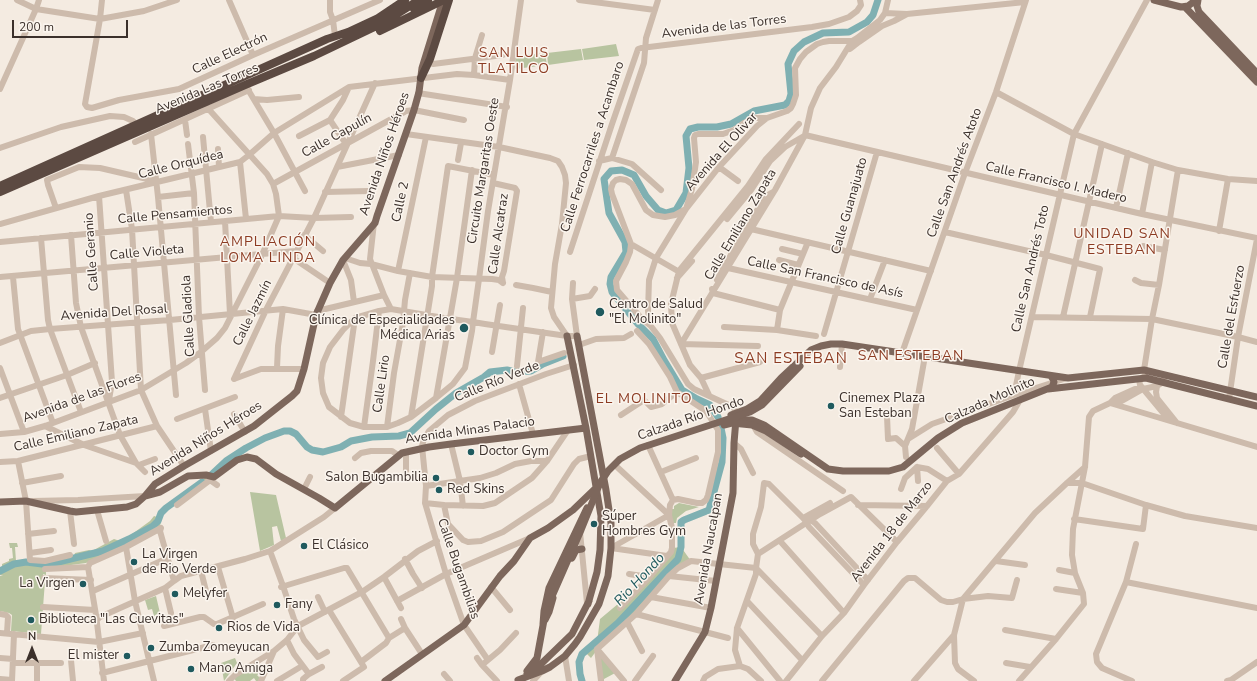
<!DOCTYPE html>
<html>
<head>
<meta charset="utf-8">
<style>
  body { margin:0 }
  #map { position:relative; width:1257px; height:681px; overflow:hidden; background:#f4ebe1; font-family:"Nunito Sans",sans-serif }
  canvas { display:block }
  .north { position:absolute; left:12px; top:629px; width:40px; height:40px; -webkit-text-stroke:3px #fbf5ee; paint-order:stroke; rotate:0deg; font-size:11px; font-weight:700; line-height:16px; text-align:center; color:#3b302b }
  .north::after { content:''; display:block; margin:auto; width:14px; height:18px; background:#3b302b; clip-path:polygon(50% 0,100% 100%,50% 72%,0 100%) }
  .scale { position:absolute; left:12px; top:20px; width:116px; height:18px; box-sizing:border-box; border:2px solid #3b302b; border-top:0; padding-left:5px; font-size:12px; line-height:14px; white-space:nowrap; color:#3b302b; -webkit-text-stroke:3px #fbf5ee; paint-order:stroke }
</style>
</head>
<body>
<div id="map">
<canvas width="1257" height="681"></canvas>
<div class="north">N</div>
<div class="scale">200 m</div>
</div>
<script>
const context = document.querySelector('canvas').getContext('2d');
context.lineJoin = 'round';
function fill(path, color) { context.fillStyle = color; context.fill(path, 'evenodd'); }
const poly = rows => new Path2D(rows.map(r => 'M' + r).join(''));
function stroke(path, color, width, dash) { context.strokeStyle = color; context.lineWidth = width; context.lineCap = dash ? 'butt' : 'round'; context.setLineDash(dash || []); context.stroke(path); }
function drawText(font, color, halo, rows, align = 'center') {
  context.font = font + ' "Nunito Sans",sans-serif'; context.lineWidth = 3; context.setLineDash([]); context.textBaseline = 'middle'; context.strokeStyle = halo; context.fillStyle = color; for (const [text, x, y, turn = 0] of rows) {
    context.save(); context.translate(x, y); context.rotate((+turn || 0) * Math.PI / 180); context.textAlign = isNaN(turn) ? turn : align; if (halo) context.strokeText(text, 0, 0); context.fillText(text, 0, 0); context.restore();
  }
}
const green = poly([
  [616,44,619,56,584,60,582,49],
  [581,49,583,60,548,65,547,53],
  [545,53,547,65,515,69,516,56],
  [205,478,208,479,163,513,160,526,124,546,86,563,56,567,46,571,46,575,43,574,45,581,41,634,11,631,12,615,9,613,0,611,0,576,3,575,0,575,0,567,2,567,2,564,9,561,9,559,13,558,12,548,10,548,9,543,17,543,18,547,15,547,16,561,18,561,21,564,26,563,42,565,51,565,73,559,75,553,89,550,92,551,114,539,120,541,128,537,150,521,154,516,157,517,159,512,165,506],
  [250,492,276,495,286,538,281,541,277,526,272,527,274,545,260,551],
  [679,503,699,507,686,511,677,518,676,523,672,523,671,518,672,509,674,509,674,506],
  [681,547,691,561,678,568,627,622,601,638,597,642,600,619,649,578,673,548],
  [156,596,160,613,154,616,152,609,148,610,145,600],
  [593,645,617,672,604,679,604,681,601,681,597,650,591,658,585,652],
  [235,658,237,663,224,681,221,663],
  [253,666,259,674,257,675,260,678,258,681,256,681,254,678,250,681,236,681,234,678]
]);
const stream = poly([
  [710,405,725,411]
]);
const river = poly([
  [718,417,710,405,697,399,682,390,664,360,653,339,638,324,612,292,610,284,611,277,626,252,625,242,609,213,604,179,611,171,622,170,634,175,646,196,658,210,666,213,676,210,686,193,689,168,686,136,690,129,698,127,717,127,731,124,754,111,785,105,789,101,791,94,788,64,794,51,804,42,823,33,849,32,867,22,873,15,878,0],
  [210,476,226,461,246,448,265,438,284,431,290,431,296,434,307,447,312,450,323,452,341,447,351,441,372,437,399,436,410,433,436,409,456,393,484,377,490,372,507,370,515,372,531,371,543,364,563,356],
  [0,571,14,564,26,562,42,564,50,564,103,551,129,539,153,526,158,521,161,513,166,508,202,482],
  [582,681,580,674,579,662,582,654,618,623,678,559,681,547,681,522,684,520,709,510,722,462,723,438,721,428]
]);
const minor = poly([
  [17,0,36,9,100,19,144,11,177,0],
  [102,0,100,19,85,104,87,107,92,108,119,100,179,89,253,55,380,0],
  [229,0,253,55],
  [330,0,330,12,333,20,335,36],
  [521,0,510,80,488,211,479,279,473,322,472,331,465,368,453,384,436,398,411,417,398,423,387,427,364,427,350,423,329,407,323,393,321,378,323,363,330,347,343,330,355,318,379,311,391,309,438,317,444,318,473,322,485,324,567,336,577,336,572,299,573,283],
  [579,0,655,10],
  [885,13,907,14],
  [850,49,859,42,882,26,894,21,907,14,1025,2],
  [433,64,503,55],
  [474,75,475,58,482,35],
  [247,88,274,133,305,191],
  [0,89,36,9,39,0],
  [996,92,1074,134,1152,162,1178,170,1228,179,1257,181],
  [418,93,507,107],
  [254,99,267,100,299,97],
  [185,120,187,135],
  [330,120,346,144],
  [151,134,158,197,176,395],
  [406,134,499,147,550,158,558,161,562,167,565,175,566,183,562,224,555,264,551,308,554,317,567,336],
  [805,135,1142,214,1257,238],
  [299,136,330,120,343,100,349,87],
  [203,137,211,222],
  [135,142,249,90],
  [188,144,194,193,199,317,205,390],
  [0,148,61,127,110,116,124,117,133,121],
  [218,149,219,167],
  [612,158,644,63,646,38,658,0],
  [458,160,461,143],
  [599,161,612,158,632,164,661,190],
  [240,162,246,219],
  [337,167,399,155],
  [719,167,738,181],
  [493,183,515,188,517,191,504,271,502,277,503,283],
  [273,184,406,111,414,110,464,120],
  [126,190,132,229,141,390,157,426,184,466],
  [325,192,369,191],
  [99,196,112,382,109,400],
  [158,197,194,193],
  [56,208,48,185,47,180,79,167,100,168,156,181],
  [1116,208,1128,153],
  [1142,214,1152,162],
  [727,219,751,190,770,161,785,147,804,136],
  [225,221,230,314],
  [374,223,370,259,384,295,391,309],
  [0,224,99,196,240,162,249,155,274,133,349,87,457,74,474,75,510,80],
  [751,229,931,271],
  [1219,231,1228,179],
  [945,232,1046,255,1100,269,1090,317],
  [71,235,76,303,81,327,120,435,136,463,145,472],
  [304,235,323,251],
  [41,238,48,320,50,329,81,412],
  [0,242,279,216,314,218,351,217],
  [631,244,676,270],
  [1143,246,1165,250],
  [782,249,803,254],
  [570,252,612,124,638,49,641,48,812,27,829,24,849,17,857,11,861,5,860,0],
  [293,258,330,283],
  [345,258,360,263,371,264,398,271,432,277,492,279,499,280,503,283],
  [343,260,351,280,354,302],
  [779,260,798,265],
  [728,268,917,310],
  [398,271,426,137],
  [0,277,296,251],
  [13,277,18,329,53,423],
  [677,278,692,261],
  [717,280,747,226,766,196,773,192],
  [1135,280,1141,283,1159,285],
  [516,285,533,288,552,292],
  [712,289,713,293,780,310],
  [572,299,590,296,595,289],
  [870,299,885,260],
  [317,311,384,295],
  [1032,317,1152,319,1238,337,1257,342],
  [1063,317,1102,144],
  [650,325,648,311,649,280,656,258,686,209,719,167,757,126,767,118,787,111,791,108,793,104,796,95,795,68,800,59,806,52,817,44,823,42,829,41,852,41,857,38,880,20,885,13,888,0],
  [724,327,777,330,816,336],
  [777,330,780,310,808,242],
  [637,331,649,344,670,377,677,392,706,411,718,430,718,452,708,495,706,500,702,503,697,503,678,499,673,500],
  [543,332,538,362,564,353],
  [824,334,877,152],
  [0,343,31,331,50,329,170,320,283,309,316,315],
  [681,344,775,190,805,135,811,108,820,88,836,67,852,41],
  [681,344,758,346],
  [579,345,596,339,624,338,631,334],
  [492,352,500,305],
  [902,353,965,173,996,92,1026,0],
  [517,366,523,308],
  [840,367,842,344],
  [0,368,24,432],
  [277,368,278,346,283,309],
  [701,378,760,362],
  [1145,378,1144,370,1152,319,1159,285,1178,170],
  [234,379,266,310,314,218,375,83],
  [234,379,261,369,304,369],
  [1139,379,1140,385,1169,420],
  [519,384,533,434],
  [1157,386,1156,392,1157,398,1177,423],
  [709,395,701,378,690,365,672,323,671,304,679,271,748,186,766,159,799,124],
  [1014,395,1019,371,1074,134,1147,0],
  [0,398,67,375,95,363],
  [436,398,457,278,472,170],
  [1229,399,1238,337,1257,239],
  [1110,403,1115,398,1135,389,1143,389,1157,386,1163,382,1164,379],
  [1112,403,1120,402,1143,389],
  [205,409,211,451],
  [737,413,733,407,694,389,688,384,660,338,650,325,642,319,617,290,616,281,626,262,630,252,631,244,612,194,611,189,613,183,616,180,620,179,626,180,632,184,646,210,653,215,665,217,675,215,686,209,692,189,696,162,694,138,695,135,698,134,723,134,734,130,744,123,755,118,767,118],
  [234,414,245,432],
  [621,415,644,400,651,407,662,404,677,392],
  [887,416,888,439,896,438,905,446],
  [341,417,355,318],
  [411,417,432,286,432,277,448,166,494,175],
  [177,419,235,397],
  [752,423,757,432,843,491],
  [45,426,84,445,136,463],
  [364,427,373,361,379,311],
  [387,427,394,373,403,323,405,300,410,273],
  [0,434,24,432,45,426,141,390,186,363,201,352,217,338,225,328,262,255,279,216,276,194,273,184,267,174,204,104],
  [908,439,932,424,1014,395,1067,378],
  [734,443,741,449,753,473],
  [451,444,460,481,463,506],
  [648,445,673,500],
  [937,448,959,474],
  [906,457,905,446,912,429,925,356],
  [355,458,361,453,371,451,392,451,398,455],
  [18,461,26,501,30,560,45,561,70,555],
  [0,462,18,461,157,426],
  [139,465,155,459],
  [917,467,928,469,947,481],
  [917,467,918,481],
  [406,471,406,452],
  [661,472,696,458],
  [210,480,217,485],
  [22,483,61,476],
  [1067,483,1082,483,1146,505,1185,516,1257,528],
  [426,486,480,478,496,473,515,464,531,461,547,461],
  [304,489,310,477],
  [901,489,905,478,917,467],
  [33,501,78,500,145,496],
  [425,503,444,505,483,506,495,503,532,478,547,461,568,430],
  [177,505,214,477],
  [444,505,448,524,463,540,468,542,481,541,503,532,551,500,574,464,579,459,591,456],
  [858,505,927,506],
  [97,510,106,541],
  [70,511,74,544],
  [803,518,830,503],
  [807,519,811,520,815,523,868,580],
  [1074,519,1143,529,1146,505],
  [580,532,587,603],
  [28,534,54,531],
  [780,541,844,613],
  [126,547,135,601,154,681],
  [611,548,669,515,616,466],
  [611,548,667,556],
  [270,551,283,586,294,619,304,640,318,657,327,652],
  [30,553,51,550],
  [758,554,753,544,753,534,761,507,764,483,769,484,804,519,809,527,864,585],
  [758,554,820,514,851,497,897,542],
  [405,559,413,574,422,588],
  [996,561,1025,565],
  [88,567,96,615,104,681],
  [218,567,233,618],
  [45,569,88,567,90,563,126,547,161,528,160,531,174,581],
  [1059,570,1075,573],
  [201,571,206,591],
  [629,574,649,577],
  [669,576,716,581],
  [384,577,401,608],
  [44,578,91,580],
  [1126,582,1257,608],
  [281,587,344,568,347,568,389,638],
  [491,587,510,610],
  [165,588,171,613],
  [1056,589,1083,593],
  [93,591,168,558],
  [318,597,325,612],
  [651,597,711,608],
  [397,601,446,574,530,538],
  [747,601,802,660],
  [43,607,95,610],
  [620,608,646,581,671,552,672,548,672,528,669,515,670,505,673,500],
  [329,610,364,667,343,681],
  [0,614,6,615,8,617,7,633],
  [636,614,728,638],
  [401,619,405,628,422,654],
  [97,620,100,617,165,588,174,581,181,576,245,559,270,551,324,517,335,508],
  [627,622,642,651],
  [164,626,200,617,204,617,214,624,217,624,263,604],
  [737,628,780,681],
  [1005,630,1056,639],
  [0,633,99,642,143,633],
  [287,640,294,654,309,674],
  [597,649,636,614,669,576,678,568,691,561,756,568,822,636],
  [597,649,624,681],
  [597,649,601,681],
  [565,656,569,681],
  [0,658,13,659],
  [477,658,482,665],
  [71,660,73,681],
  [488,660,500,650,516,633],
  [361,662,386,643,389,638,405,628],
  [13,663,61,663],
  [1006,663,1030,667],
  [740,666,735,650,737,628,756,574,756,568,758,554],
  [102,673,213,645],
  [444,674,450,681],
  [0,679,12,680],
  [12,681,14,634],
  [37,681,37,663],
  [229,681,235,675,274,651,287,640,298,626,362,592,384,577,418,551,437,541],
  [261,681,274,651],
  [277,681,302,666],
  [303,681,303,679,309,674,322,667],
  [497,681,482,665,488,660,464,625,446,574,425,503,426,486,422,446,424,439,429,431,448,415,475,401,546,374,574,365],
  [533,681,542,671],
  [635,681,653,656],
  [703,681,705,677,718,669,740,666,748,669,761,681],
  [786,681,822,636,844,613,864,585,897,542,927,506,947,481,959,474,1013,412,1020,400],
  [822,681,904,581,908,578,915,578,941,600,947,602,953,602,963,599,988,596,1012,598,1017,580],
  [914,681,954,635],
  [974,681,958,669,955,663,954,635,963,599,1035,513,1067,483,1085,467],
  [1019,681,1056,639,1084,604,1083,593,1075,573,1072,555,1073,529,1085,467,1089,417,1093,411,1110,403,1257,447],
  [1132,681,1102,668,1097,662,1096,654,1126,582,1136,544],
  [1227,681,1231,680,1257,662]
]);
const major = poly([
  [1154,0,1181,7,1188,6,1196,0],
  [1198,0,1197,6,1199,12,1257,73],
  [1185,7,1257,82],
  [567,336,586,428,601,516,600,550,597,572,588,604],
  [1048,389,1146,378,1257,406],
  [731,415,747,409,760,401,781,378,811,350,821,346,831,344,842,344,1068,378,1144,370,1257,397],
  [730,421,736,420,752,420,764,425,828,469,843,471,889,471,903,467,938,438,962,423,1052,387,1054,382,1053,379,1051,376],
  [145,496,155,484,184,466,254,426,292,396,297,391,304,369,316,315,330,283,343,260,375,223,377,216,414,110,419,92,422,68,443,0],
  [0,502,26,501,70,511,76,512,127,507,136,504,145,496,160,492,188,476,206,475,214,477,237,460,247,457,256,459,276,474,319,498,335,508,402,453,429,447,451,444,586,428],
  [572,558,576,550,582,549],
  [545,620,549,612,553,598],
  [543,624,544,611,549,588,587,508],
  [527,671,537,658,544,620],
  [527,674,541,664,572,634,589,601],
  [518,680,542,671,550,667,565,656,575,644,580,637,599,604,608,576,611,548,611,523,606,490,577,336],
  [385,681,464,625,500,576,514,561,530,538,548,528,573,510,599,485],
  [675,681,705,632,711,608,733,493,734,443,736,419]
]);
const highway = poly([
  [414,9,428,0],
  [380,31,444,0],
  [421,78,430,59,449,0],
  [0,186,327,39,348,32,378,18,405,0],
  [0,192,245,85,314,56,381,24,419,0]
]);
const majorBridge = poly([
  [724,425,732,423,752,425,766,431,801,454],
  [549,603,581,530,600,483,608,471,620,459,640,448,750,412,762,405,800,366]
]);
const markers = [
  [600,312,5,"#1f5a5e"],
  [464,328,5,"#1f5a5e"],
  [831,406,4,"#1f5a5e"],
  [471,452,4,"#1f5a5e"],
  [436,478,4,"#1f5a5e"],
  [439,490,4,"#1f5a5e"],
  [594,524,4,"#1f5a5e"],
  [304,546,4,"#1f5a5e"],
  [134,562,4,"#1f5a5e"],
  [83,584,4,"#1f5a5e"],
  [175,594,4,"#1f5a5e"],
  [277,605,4,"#1f5a5e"],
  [31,620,4,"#1f5a5e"],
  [219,628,4,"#1f5a5e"],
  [151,648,4,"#1f5a5e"],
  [127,656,4,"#1f5a5e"],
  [191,669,4,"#1f5a5e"]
];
const streetNames = [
  ["Avenida de las Torres",724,27,-7],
  ["Calle Electrón",230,54,-25],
  ["Avenida Las Torres",207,89,-23],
  ["Calle Capulín",337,136,-29],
  ["Calle Ferrocarriles a Acambaro",593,147,-72],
  ["Avenida El Olivar",722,152,-48],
  ["Avenida Niños Héroes",385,154,-71],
  ["Calle Orquídea",181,165,-14],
  ["Circuito Margaritas Oeste",484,171,-81],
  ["Calle San Andrés Atoto",955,173,-70],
  ["Calle Francisco I. Madero",1056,183,13],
  ["Calle 2",401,202,-78],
  ["Calle Guanajuato",850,206,-74],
  ["Calle Pensamientos",175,215,-5],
  ["Calle Emiliano Zapata",741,225,-59],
  ["Calle Alcatraz",499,234,-82],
  ["Calle Geranio",92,252,-94],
  ["Calle Violeta",147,253,-5],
  ["Calle San Andrés Toto",1031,269,-77],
  ["Calle San Francisco de Asís",825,278,12],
  ["Avenida Del Rosal",114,313,-4],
  ["Calle Jazmín",253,313,-64],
  ["Calle Gladiola",189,316,-93],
  ["Calle del Esfuerzo",1232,317,-80],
  ["Calle Río Verde",497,382,-22],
  ["Calle Lirio",382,384,-82],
  ["Avenida de las Flores",82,398,-20],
  ["Calzada Molinito",990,401,-24],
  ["Calzada Río Hondo",691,419,-19],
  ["Avenida Minas Palacio",470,431,-8],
  ["Calle Emiliano Zapata",76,434,-13],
  ["Avenida Niños Héroes",206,439,-32],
  ["Avenida 18 de Marzo",892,532,-52],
  ["Avenida Naucalpan",709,549,-80],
  ["Calle Bugambilias",458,569,71]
];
const poiNames = [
  ["Centro de Salud",609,305],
  ["\"El Molinito\"",609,320],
  ["Clínica de Especialidades",455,321,"right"],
  ["Médica Arias",455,336,"right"],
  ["Cinemex Plaza",839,399],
  ["San Esteban",839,414],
  ["Doctor Gym",479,452],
  ["Salon Bugambilia",428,478,"right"],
  ["Red Skins",447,490],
  ["Súper",602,517],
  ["Hombres Gym",602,532],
  ["El Clásico",312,546],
  ["La Virgen",142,555],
  ["de Rio Verde",142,570],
  ["La Virgen",75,584,"right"],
  ["Melyfer",183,594],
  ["Fany",285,605],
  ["Biblioteca \"Las Cuevitas\"",39,620],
  ["Rios de Vida",227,628],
  ["Zumba Zomeyucan",159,648],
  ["El mister",119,656,"right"],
  ["Mano Amiga",199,669]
];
const neighbourhoodNames = [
  ["SAN LUIS",514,54],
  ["TLATILCO",514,70],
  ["UNIDAD SAN",1122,235],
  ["ESTEBAN",1122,251],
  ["AMPLIACIÓN",268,243],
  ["LOMA LINDA",268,259],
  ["SAN ESTEBAN",911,357],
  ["EL MOLINITO",644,400]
];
const waterNames = [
  ["Rio Hondo",640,580,-47]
];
const quarterNames = [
  ["SAN ESTEBAN",791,359]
];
fill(green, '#b8c4a0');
stroke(stream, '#7fb0b2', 1);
stroke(river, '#7fb0b2', 7);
stroke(minor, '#cdbbac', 6);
stroke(major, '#7d675c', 7);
stroke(highway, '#5c4a42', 8);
stroke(majorBridge, '#7d675c', 7);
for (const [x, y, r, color] of markers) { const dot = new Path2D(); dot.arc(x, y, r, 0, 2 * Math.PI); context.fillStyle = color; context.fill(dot); stroke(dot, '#fbf5ee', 1.5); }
drawText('13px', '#3b302b', '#fbf5ee', streetNames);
drawText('13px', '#3b302b', '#fbf5ee', poiNames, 'left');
context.letterSpacing = '1px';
drawText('14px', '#8c3b22', '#fbf5ee', neighbourhoodNames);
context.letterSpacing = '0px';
drawText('italic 14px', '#1f5a5e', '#fbf5ee', waterNames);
context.letterSpacing = '1px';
drawText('15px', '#8c3b22', '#fbf5ee', quarterNames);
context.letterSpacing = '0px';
</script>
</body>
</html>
